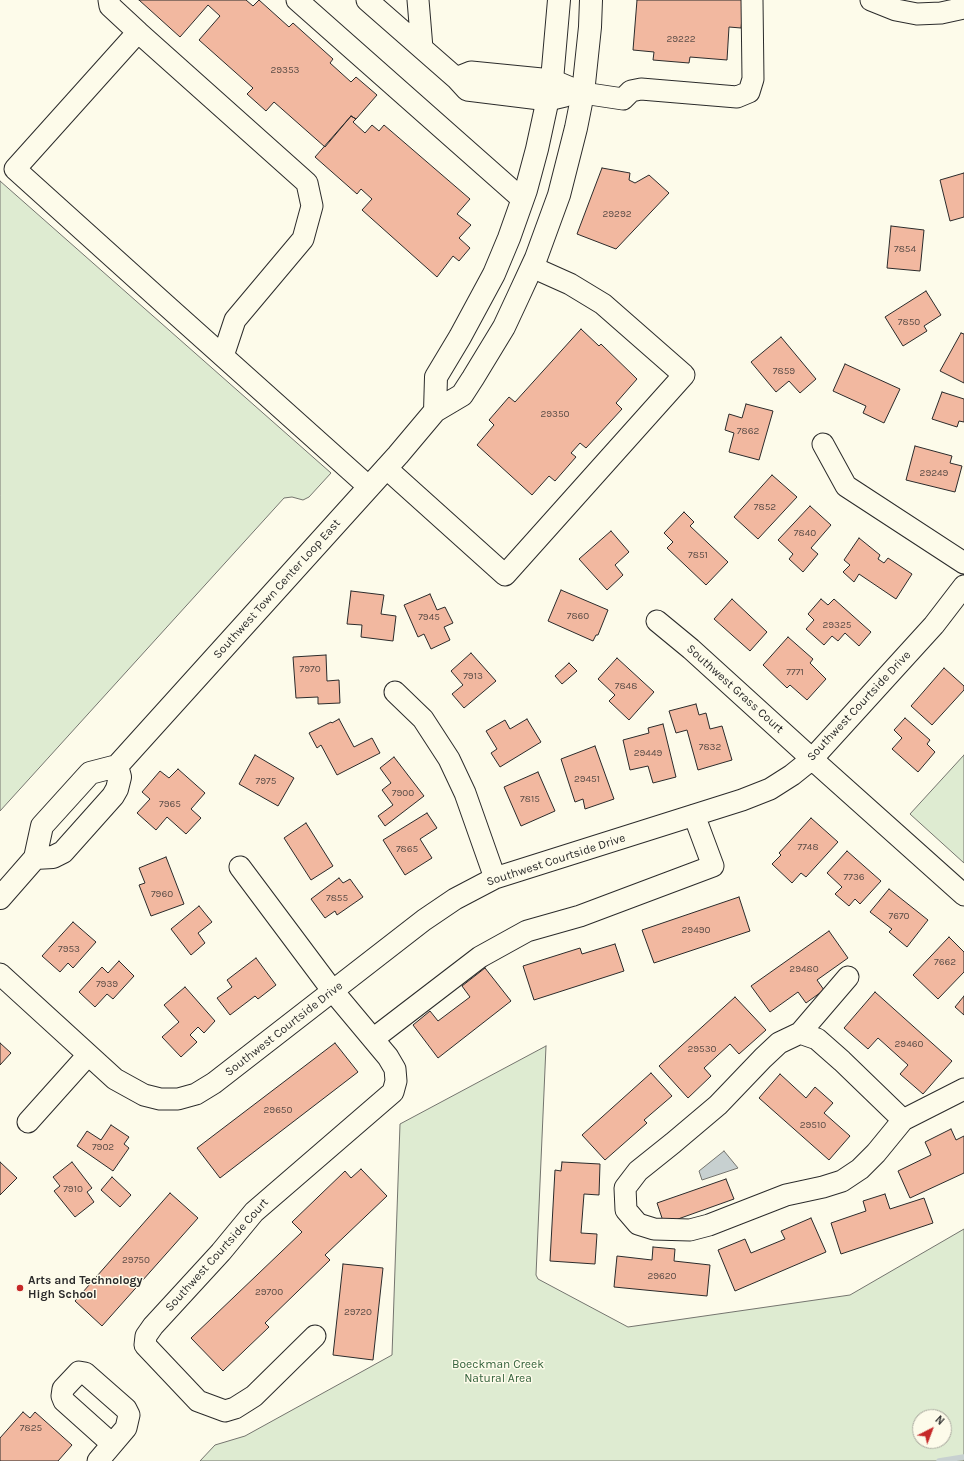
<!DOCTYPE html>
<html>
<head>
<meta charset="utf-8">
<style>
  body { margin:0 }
  #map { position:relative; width:964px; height:1461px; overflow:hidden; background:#fdfbea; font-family:Karla,sans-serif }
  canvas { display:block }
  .north { position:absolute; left:912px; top:1409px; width:40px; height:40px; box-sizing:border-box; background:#fdfbea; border:1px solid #a9a89e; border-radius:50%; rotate:42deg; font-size:11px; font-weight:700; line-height:16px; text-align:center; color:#2b2b2b }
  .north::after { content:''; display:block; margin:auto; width:14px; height:18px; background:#c62828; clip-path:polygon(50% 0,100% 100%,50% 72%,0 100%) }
</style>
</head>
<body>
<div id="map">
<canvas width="964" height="1461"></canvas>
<div class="north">N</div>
</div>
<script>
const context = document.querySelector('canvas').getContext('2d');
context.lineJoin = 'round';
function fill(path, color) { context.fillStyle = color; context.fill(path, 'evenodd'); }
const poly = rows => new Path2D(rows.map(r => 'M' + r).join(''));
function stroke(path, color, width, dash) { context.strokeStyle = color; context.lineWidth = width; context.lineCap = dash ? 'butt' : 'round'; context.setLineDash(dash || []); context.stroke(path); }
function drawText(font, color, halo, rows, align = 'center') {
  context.font = font + ' Karla,sans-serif'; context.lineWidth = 3; context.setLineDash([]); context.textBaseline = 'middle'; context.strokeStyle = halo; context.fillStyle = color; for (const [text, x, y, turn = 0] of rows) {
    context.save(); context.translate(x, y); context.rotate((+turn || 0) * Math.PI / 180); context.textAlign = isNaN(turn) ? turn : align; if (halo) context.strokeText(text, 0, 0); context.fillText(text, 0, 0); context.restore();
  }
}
const green = poly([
  [0,181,331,473,309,497,303,500,292,497,284,498,0,811,0,181],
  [964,755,964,863,910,814,964,755],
  [546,1046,536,1275,538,1279,628,1327,850,1295,964,1229,964,1461,200,1461,215,1445,245,1436,392,1355,400,1124,546,1046],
  [920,1417,944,1417,944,1441,920,1441,920,1417]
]);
const water = poly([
  [724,1151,738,1168,702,1180,699,1171,724,1151]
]);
const stream = poly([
  [939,1461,964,1457]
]);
const building = poly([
  [139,0,246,0,253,6,259,0,289,27,293,23,333,59,330,63,351,82,356,77,377,95,356,119,351,116,325,147,274,102,266,111,247,94,253,88,199,40,220,16,208,5,180,37,139,0],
  [637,0,744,0,741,28,729,27,727,60,690,57,689,63,653,60,654,52,633,50,637,0],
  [351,116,356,119,353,122,365,133,372,125,379,131,384,125,470,199,457,214,471,225,459,238,470,248,459,261,453,256,437,277,362,210,372,199,361,189,357,194,315,157,351,116],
  [602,168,630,173,629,180,635,183,649,175,669,193,616,249,577,234,602,168],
  [964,173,964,217,950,221,940,180,964,173],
  [891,226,924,230,920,271,887,268,891,226],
  [926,291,941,315,924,326,927,331,903,346,885,317,926,291],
  [581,329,599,346,601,344,637,379,616,403,622,409,586,448,580,443,571,453,576,457,555,481,549,476,532,495,477,445,494,425,489,420,509,397,515,402,581,329],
  [961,333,964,334,964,383,940,371,961,333],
  [781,337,816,379,800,393,789,381,776,392,751,362,781,337],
  [845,364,900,389,884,423,863,413,866,406,833,391,845,364],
  [942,392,964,399,964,422,959,421,957,427,932,419,942,392],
  [746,404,773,411,759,460,729,452,734,433,725,430,729,414,742,418,746,404],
  [915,446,952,456,950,463,962,466,955,492,906,480,915,446],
  [772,475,797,497,758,539,734,517,772,475],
  [810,506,831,525,811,548,818,554,803,572,789,559,793,554,778,540,810,506],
  [684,512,694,522,690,526,728,562,706,585,667,548,673,542,664,533,684,512],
  [611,531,629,552,615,565,623,575,607,590,579,559,611,531],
  [859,538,880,555,878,559,884,563,888,558,912,574,896,599,859,574,854,582,843,572,850,565,844,560,859,538],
  [561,590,608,610,598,635,596,635,593,641,548,621,561,590],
  [351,591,384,595,381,614,396,616,393,641,361,637,362,625,347,624,351,591],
  [430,594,437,610,445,607,453,623,444,627,450,640,431,649,424,634,418,637,404,605,430,594],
  [732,599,767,632,750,651,714,619,732,599],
  [821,599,828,605,834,599,871,632,859,646,845,633,838,641,832,636,824,645,806,629,814,620,808,614,821,599],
  [788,637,813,659,810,663,826,679,807,700,790,685,787,688,763,665,788,637],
  [471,653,496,681,464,708,452,694,463,685,451,671,471,653],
  [326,655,327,681,339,680,340,703,318,704,318,697,296,698,293,657,326,655],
  [617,658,654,692,629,720,609,701,615,695,598,679,617,658],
  [569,663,577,671,562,684,555,676,569,663],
  [944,668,964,686,964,690,932,725,911,706,944,668],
  [696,704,699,715,706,713,710,729,722,726,732,760,698,770,687,730,676,733,669,711,696,704],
  [905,718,930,740,927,744,935,752,918,772,892,749,902,738,894,730,905,718],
  [339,719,354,747,372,738,380,753,337,775,321,745,317,748,309,733,331,722,332,723,339,719],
  [527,719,541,742,500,767,491,753,497,749,486,731,505,720,510,729,527,719],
  [663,724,676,777,653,783,648,766,630,770,623,740,649,733,648,728,663,724],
  [595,746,614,799,585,809,583,799,575,802,561,759,595,746],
  [255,755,294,778,278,806,239,784,255,755],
  [394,757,424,796,385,826,378,816,393,805,382,790,391,783,380,768,394,757],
  [178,769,205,793,191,809,201,818,186,834,167,817,156,830,137,813,150,799,142,792,160,771,169,778,178,769],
  [538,772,555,811,521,826,504,787,538,772],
  [427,813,437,828,420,839,432,858,405,875,383,840,427,813],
  [811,818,838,842,806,877,801,873,792,883,772,864,781,855,779,853,811,818],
  [306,823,333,866,311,880,284,838,306,823],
  [847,851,881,881,860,904,855,899,849,906,835,894,842,887,827,873,847,851],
  [166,857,184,904,151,916,139,885,145,883,139,868,166,857],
  [339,878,343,883,350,879,363,897,337,915,335,911,325,918,311,899,339,878],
  [889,889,928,920,907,947,889,932,892,929,870,912,889,889],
  [739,897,750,931,654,963,642,930,739,897],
  [199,906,212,922,198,933,205,943,191,955,171,929,199,906],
  [73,922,96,942,73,968,68,963,60,972,42,956,73,922],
  [829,931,848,958,817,980,824,990,806,1003,798,992,770,1012,751,986,829,931],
  [949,937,964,952,964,972,938,999,913,975,949,937],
  [615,944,624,971,534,1000,523,966,580,948,582,954,615,944],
  [256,958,276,985,258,999,255,996,230,1015,217,998,232,987,227,980,256,958],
  [119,961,134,976,113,999,107,994,95,1007,79,992,102,967,108,973,119,961],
  [485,968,511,1001,438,1058,413,1025,430,1011,438,1021,470,997,462,986,485,968],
  [185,987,215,1021,204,1033,198,1027,190,1035,197,1042,181,1057,162,1037,179,1022,164,1005,185,987],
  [875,992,952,1061,923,1094,900,1074,908,1065,878,1038,868,1049,844,1028,875,992],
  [964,996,964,1015,955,1007,964,996],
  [735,997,766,1030,739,1054,730,1044,704,1068,711,1076,688,1098,659,1066,735,997],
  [0,1043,11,1053,0,1065,0,1043],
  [335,1043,358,1072,220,1178,197,1148,335,1043],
  [651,1073,672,1096,644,1120,647,1123,605,1160,582,1135,651,1073],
  [780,1074,806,1098,815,1087,833,1103,824,1113,850,1136,829,1160,759,1098,780,1074],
  [111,1125,129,1137,124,1144,129,1148,113,1171,77,1146,87,1131,101,1140,111,1125],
  [951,1129,956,1140,964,1136,964,1173,910,1198,898,1171,931,1155,925,1142,951,1129],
  [0,1162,17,1178,0,1195,0,1162],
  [72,1162,92,1188,87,1192,94,1202,75,1217,54,1191,60,1186,53,1177,72,1162],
  [562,1162,600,1164,599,1195,584,1194,581,1233,597,1234,595,1264,550,1261,555,1170,561,1171,562,1162],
  [361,1169,387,1196,325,1255,330,1260,265,1323,269,1327,223,1371,191,1338,302,1232,292,1222,345,1171,351,1178,361,1169],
  [112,1177,131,1195,120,1207,101,1190,112,1177],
  [726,1179,734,1199,664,1224,657,1203,726,1179],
  [170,1193,198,1218,102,1326,75,1301,170,1193],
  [885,1194,890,1209,924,1198,933,1223,841,1254,831,1223,866,1211,863,1201,885,1194],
  [811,1218,826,1252,735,1291,718,1250,745,1239,751,1253,785,1239,781,1231,811,1218],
  [653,1247,675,1249,674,1261,710,1265,707,1296,614,1287,617,1256,652,1260,653,1247],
  [343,1264,383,1268,373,1360,333,1355,343,1264],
  [23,1412,30,1418,35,1412,72,1445,58,1461,0,1461,0,1438,23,1412]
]);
const minor = poly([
  [109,0,110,6,138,32],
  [297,0,522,199],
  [367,0,456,78,467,90,548,100,565,96],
  [418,0,422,48],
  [871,0,896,10,917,14,941,13,964,8],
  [456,78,471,72,552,80,583,93,623,99,631,91,641,89,737,97,749,92,753,79,752,0],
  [223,356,235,320,303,239,312,206,307,183,138,32,15,169,168,307,369,487],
  [823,444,846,486,964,563],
  [386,468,505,575,684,375,603,304,570,284,532,267],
  [657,621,691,649,812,759,964,895],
  [395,692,423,719,449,759,465,793,495,878],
  [240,867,332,990,388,1057,395,1069,396,1081,393,1092,254,1212,221,1252,153,1326,146,1336,145,1345,198,1401,225,1411,235,1408,254,1396,315,1336],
  [0,974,115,1079,144,1095,160,1099,178,1099,196,1094,214,1083,424,920,455,899,495,878,742,800,770,789,792,775,812,759,934,625,964,586],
  [800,1033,817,1039,842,1061,903,1120,876,1153,860,1169,842,1181,823,1187,786,1195,709,1225,690,1230,654,1229,638,1224,626,1210,625,1188,638,1171,673,1143,718,1105,763,1058,779,1043,800,1033],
  [800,1033,848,977],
  [373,1039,480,957,527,931,580,916,713,866,694,815],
  [903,1120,964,1089],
  [28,1122,88,1055],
  [98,1461,126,1428,129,1415,126,1409,85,1373,79,1372,63,1389,62,1396,64,1401,112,1444]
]);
const major = poly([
  [435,411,436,377,460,337,494,274,509,238,526,190,537,149,552,80,559,0],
  [35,858,53,857,63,852,113,796,117,789,120,777,117,766],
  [0,898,35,858,42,826,90,773,117,766,398,455,435,411,462,395,473,378,504,327,518,297,536,258,559,195,576,128,583,93,590,27,591,0]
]);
const markers = [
  [20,1288,4,"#c62828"]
];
const numberNames = [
  ["29222",681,39],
  ["29353",285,70],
  ["29292",617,214],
  ["7854",905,249],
  ["7850",909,322],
  ["7859",784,371],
  ["29350",555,414],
  ["7862",748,431],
  ["29249",934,473],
  ["7852",765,507],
  ["7840",805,533],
  ["7851",698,555],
  ["7860",578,616],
  ["7945",429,617],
  ["29325",837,625],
  ["7970",310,669],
  ["7771",795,672],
  ["7913",473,676],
  ["7848",626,686],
  ["7832",710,747],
  ["29449",648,753],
  ["29451",587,779],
  ["7975",266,781],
  ["7900",403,793],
  ["7815",530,799],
  ["7965",170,804],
  ["7748",808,847],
  ["7865",407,849],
  ["7736",854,877],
  ["7960",162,894],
  ["7855",337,898],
  ["7670",899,916],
  ["29490",696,930],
  ["7953",69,949],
  ["7662",945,962],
  ["29480",804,969],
  ["7939",107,984],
  ["29460",909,1044],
  ["29530",702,1049],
  ["29650",278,1110],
  ["29510",813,1125],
  ["7902",103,1147],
  ["7910",73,1189],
  ["29750",136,1260],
  ["29620",662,1276],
  ["29700",269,1292],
  ["29720",358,1312],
  ["7825",31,1428]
];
const streetNames = [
  ["Southwest Town Center Loop East",277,589,-48],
  ["Southwest Grass Court",735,689,42],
  ["Southwest Courtside Drive",859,706,-47],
  ["Southwest Courtside Drive",556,860,-18],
  ["Southwest Courtside Drive",284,1029,-38],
  ["Southwest Courtside Court",217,1255,-48]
];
const poiNames = [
  ["Arts and Technology",28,1281],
  ["High School",28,1295]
];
const parkNames = [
  ["Boeckman Creek",498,1365],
  ["Natural Area",498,1379]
];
fill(green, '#deebd1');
stroke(green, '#74746e', 1);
fill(water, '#c7d0d0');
stroke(water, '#74746e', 1);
stroke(stream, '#c7d0d0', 5.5);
fill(building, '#f2b8a0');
stroke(building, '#2b2b2b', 1);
stroke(minor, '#2b2b2b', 23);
stroke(major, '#2b2b2b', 24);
stroke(minor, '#fdfbea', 21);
stroke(major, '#fdfbea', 22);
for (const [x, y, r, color] of markers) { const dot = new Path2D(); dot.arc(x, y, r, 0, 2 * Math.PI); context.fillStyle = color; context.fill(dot); stroke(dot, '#fdfbea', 1.5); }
drawText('10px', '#5d4e48', null, numberNames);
drawText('12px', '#2b2b2b', '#fdfbea', streetNames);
drawText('bold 12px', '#2b2b2b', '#fdfbea', poiNames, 'left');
drawText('12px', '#34623c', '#fdfbea', parkNames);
</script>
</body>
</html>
